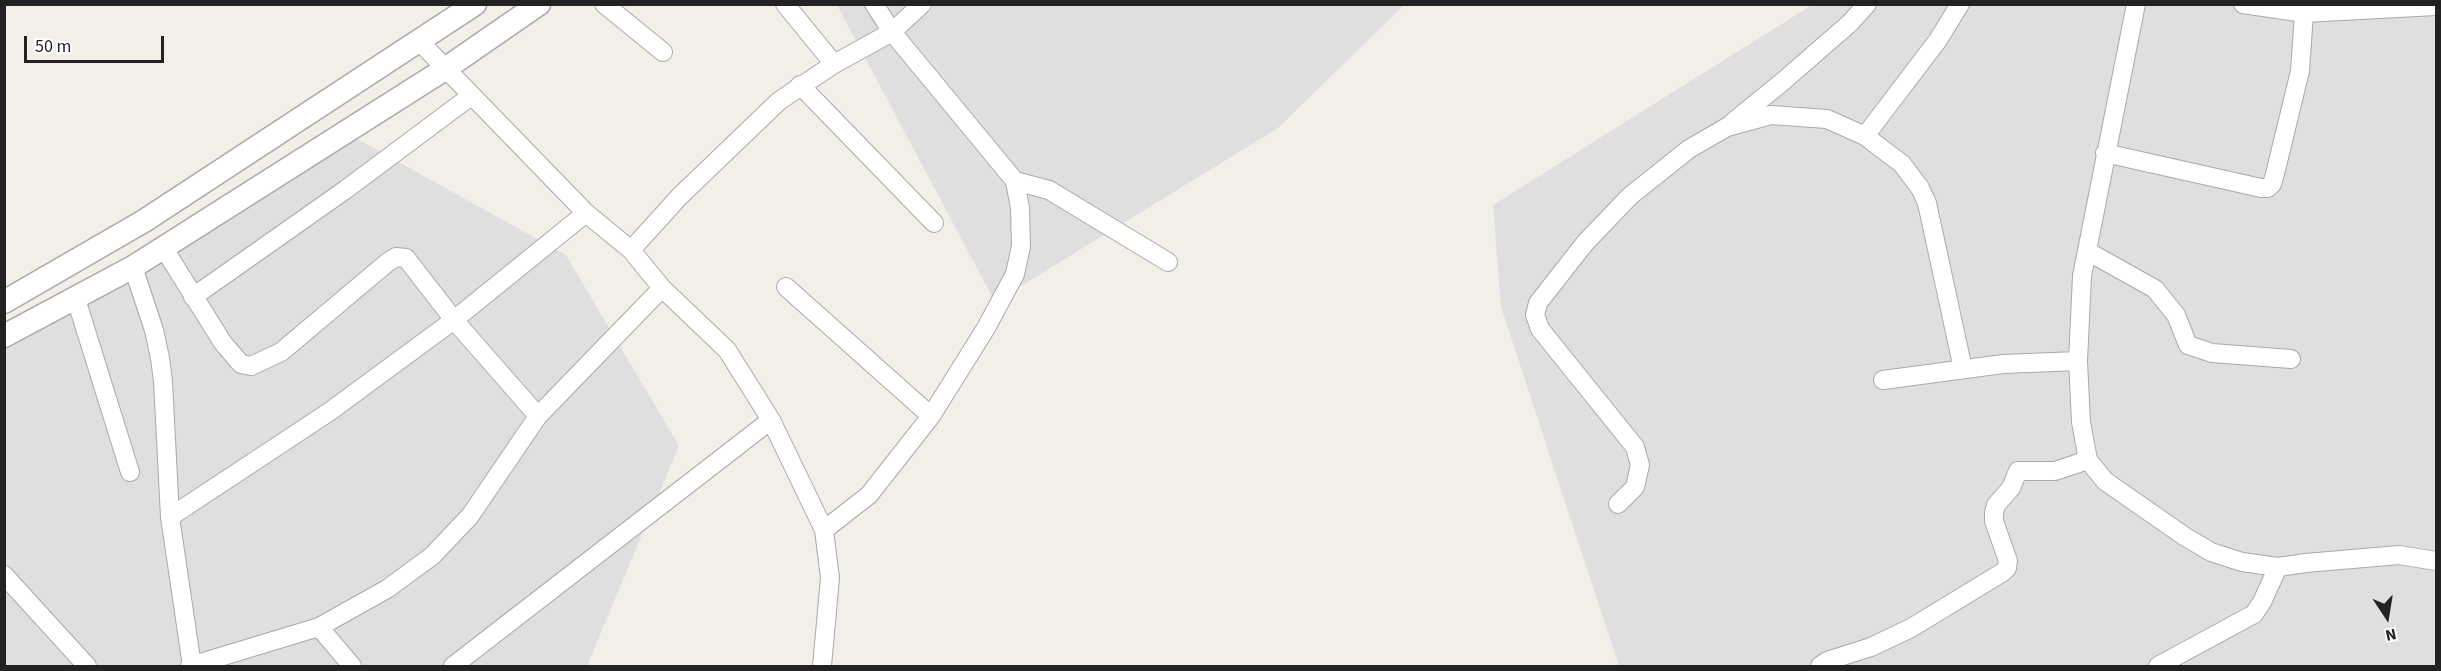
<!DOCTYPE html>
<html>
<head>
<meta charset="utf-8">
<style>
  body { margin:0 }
  #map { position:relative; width:2441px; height:671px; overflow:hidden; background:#f2efe9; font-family:"Source Sans 3",sans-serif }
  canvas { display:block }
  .frame { position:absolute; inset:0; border:6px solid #222; pointer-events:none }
  .north { position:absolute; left:2357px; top:587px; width:60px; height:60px; -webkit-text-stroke:4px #fff; paint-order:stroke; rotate:168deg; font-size:16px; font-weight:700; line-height:24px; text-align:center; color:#222 }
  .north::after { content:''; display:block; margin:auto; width:21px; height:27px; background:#222; clip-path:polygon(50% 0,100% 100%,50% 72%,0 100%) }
  .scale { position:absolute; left:24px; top:36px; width:140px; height:27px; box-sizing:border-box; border:3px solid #222; border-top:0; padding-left:8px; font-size:18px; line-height:21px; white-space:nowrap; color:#222; -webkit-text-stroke:4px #fff; paint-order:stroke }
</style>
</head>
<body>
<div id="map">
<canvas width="2441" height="671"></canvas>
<div class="frame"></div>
<div class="north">N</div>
<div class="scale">50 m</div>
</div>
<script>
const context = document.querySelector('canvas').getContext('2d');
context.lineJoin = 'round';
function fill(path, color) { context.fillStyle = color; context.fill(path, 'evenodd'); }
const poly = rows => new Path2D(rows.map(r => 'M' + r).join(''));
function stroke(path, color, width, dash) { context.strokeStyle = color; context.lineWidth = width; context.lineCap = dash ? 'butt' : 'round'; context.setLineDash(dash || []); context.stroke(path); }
const residential = poly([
  [837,5,1404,5,1278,128,995,302],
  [1812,5,2436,5,2436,666,1619,666,1501,307,1493,205],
  [357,139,566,255,679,446,587,666,5,666,4,346]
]);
const minor = poly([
  [604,4,663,52],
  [785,4,834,64],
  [2136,4,2082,276,2078,361,2081,422,2088,460,2105,481,2184,536,2211,552,2242,562,2278,567,2306,563,2399,555,2436,561],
  [2243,4,2304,13,2436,6],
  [419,41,586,213,631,250,662,288,727,350,771,420,824,530,830,578,822,666],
  [800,85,934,223],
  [1733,122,1781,83,1850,23,1867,4],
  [1865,136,1938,40,1960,4],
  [2105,153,2261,188,2268,188,2272,184,2275,174,2300,71,2304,13],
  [1015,181,1049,190,1168,262],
  [163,247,223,343,241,364,251,366,281,352,388,262,396,257,406,258,454,320,538,416],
  [631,250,680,196,779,101,834,64,892,32,922,4],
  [2087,251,2155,289,2176,315,2188,345,2212,353,2291,359],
  [133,267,154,330,160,358,163,381,170,517,192,666],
  [786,287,931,416],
  [193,297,345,190,471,96],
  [76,299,130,472],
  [1883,380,2003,364,2078,361],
  [1618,504,1635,487,1640,465,1635,447,1540,329,1535,315,1538,303,1585,243,1630,196,1689,149,1727,127,1771,115,1827,119,1865,136,1902,164,1920,188,1927,203,1963,369],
  [170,517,329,412,454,320,586,213],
  [824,530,869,495,931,416,986,328,1015,274,1021,246,1020,208,1015,181,892,32,874,4],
  [4,575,87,666],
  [319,627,352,666],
  [190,666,319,627,387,589,432,556,470,516,538,416,662,288],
  [453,666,771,420],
  [1820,666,1827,661,1871,647,1911,628,2003,572,2007,568,2008,561,1994,521,1994,513,1996,505,2011,488,2018,471,2055,471,2088,460],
  [2158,666,2254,614,2262,602,2278,567]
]);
const tertiary = poly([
  [4,302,144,221,475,4],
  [4,336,133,267,445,69,539,4]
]);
fill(residential, '#e0dfdf');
stroke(minor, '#a9a9a9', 20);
stroke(tertiary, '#a9a9a9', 25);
stroke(minor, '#fff', 18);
stroke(tertiary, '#fff', 22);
</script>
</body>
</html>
